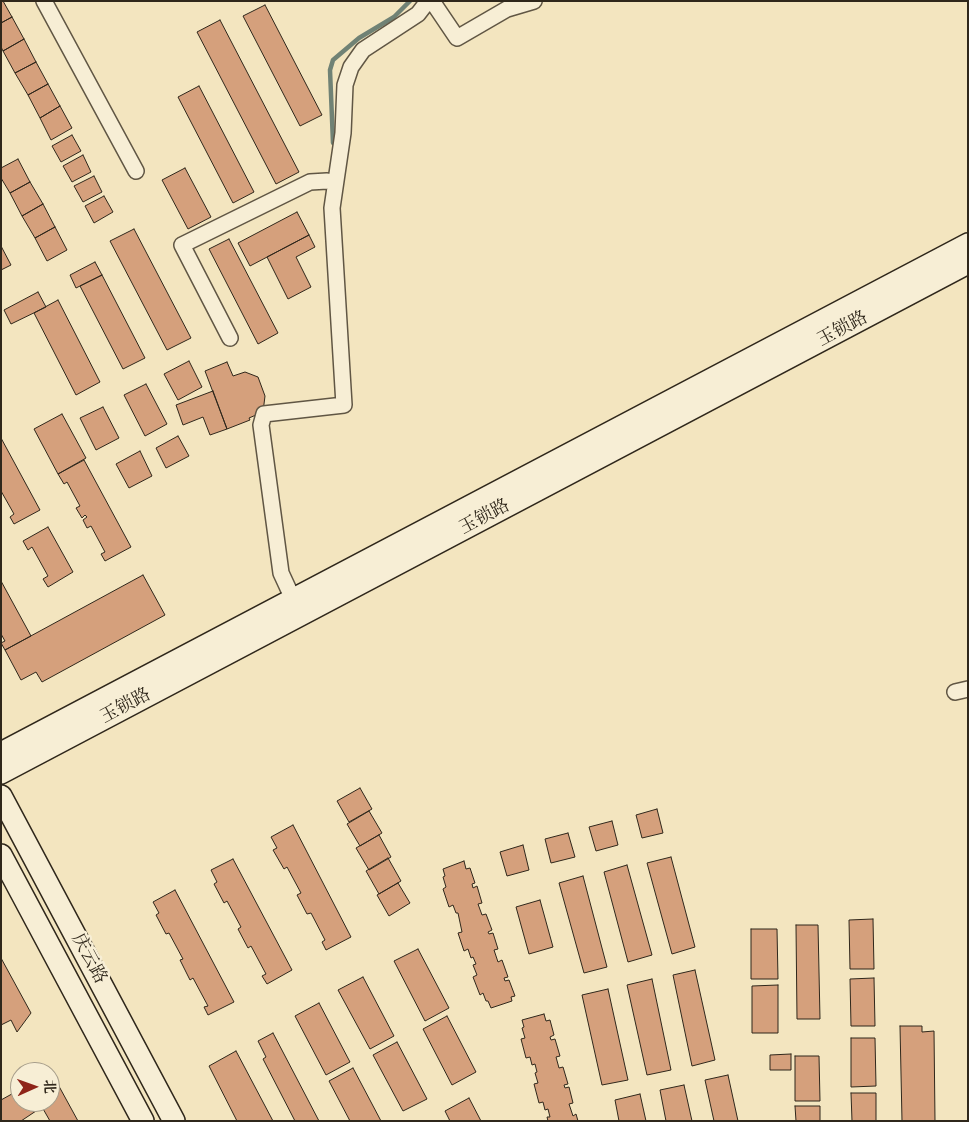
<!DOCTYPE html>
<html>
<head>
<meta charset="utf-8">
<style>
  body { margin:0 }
  #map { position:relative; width:969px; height:1122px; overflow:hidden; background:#f3e5bf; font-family:"IM FELL DW Pica","Noto Serif SC",serif }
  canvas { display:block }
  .frame { position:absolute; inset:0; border:2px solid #2f271b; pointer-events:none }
  .north { position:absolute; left:10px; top:1062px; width:50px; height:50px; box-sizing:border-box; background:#f7eed5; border:1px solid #a79e8b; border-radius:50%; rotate:88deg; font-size:14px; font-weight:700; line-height:20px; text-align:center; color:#2f271b }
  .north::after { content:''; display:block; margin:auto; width:18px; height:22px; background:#8f2418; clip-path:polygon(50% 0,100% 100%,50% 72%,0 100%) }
</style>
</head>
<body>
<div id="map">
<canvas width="969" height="1122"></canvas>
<div class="frame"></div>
<div class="north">北</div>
</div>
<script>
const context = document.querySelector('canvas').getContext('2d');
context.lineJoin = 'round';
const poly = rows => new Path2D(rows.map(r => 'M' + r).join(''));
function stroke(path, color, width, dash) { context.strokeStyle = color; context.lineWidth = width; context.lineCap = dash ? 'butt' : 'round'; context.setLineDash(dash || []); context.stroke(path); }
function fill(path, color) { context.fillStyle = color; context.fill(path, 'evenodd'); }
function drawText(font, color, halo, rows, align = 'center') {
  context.font = font + ' "IM FELL DW Pica","Noto Serif SC",serif'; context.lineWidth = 5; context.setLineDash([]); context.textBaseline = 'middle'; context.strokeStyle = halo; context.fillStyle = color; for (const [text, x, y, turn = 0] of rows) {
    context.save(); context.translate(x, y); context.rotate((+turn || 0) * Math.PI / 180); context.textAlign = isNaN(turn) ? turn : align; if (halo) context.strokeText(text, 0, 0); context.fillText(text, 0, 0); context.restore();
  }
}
const stream = poly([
  [333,143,330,70,333,60,359,38,394,17,410,1]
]);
const building = poly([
  [1,1,3,1,12,17,1,23,1,1],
  [265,5,322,115,300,126,243,16,265,5],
  [12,17,24,39,3,51,1,47,1,23,12,17],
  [220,20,299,172,276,184,197,32,220,20],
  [24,39,36,62,15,73,3,51,24,39],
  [36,62,48,84,28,95,15,73,36,62],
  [48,84,60,106,40,118,28,95,48,84],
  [199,86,254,192,233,203,178,97,199,86],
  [60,106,72,128,51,140,40,118,60,106],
  [72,135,81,151,61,162,52,146,72,135],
  [83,155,91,172,72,182,63,166,83,155],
  [18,159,30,182,10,193,1,178,1,168,18,159],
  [185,168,211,217,188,229,162,180,185,168],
  [94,176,102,192,83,202,74,186,94,176],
  [30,182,43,204,22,216,10,193,30,182],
  [104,196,113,212,94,223,85,206,104,196],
  [43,204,55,227,35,238,22,216,43,204],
  [297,212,309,235,250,266,238,243,297,212],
  [55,227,67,250,47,261,35,238,55,227],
  [134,229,191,338,167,350,110,241,134,229],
  [309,235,315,247,296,257,311,287,288,299,267,257,309,235],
  [229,239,278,333,258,344,209,249,229,239],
  [1,246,11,265,1,270,1,246],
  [95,262,102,275,76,288,70,275,95,262],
  [102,275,145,358,123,369,80,286,102,275],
  [38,292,46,307,11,324,4,310,38,292],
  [58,300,100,382,76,395,34,313,58,300],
  [189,361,202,387,178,400,164,374,189,361],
  [227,362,233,376,245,372,258,377,265,396,263,412,249,418,250,420,227,429,205,371,227,362],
  [146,384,167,424,145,436,124,395,146,384],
  [213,391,227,429,210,435,203,417,183,425,176,405,213,391],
  [103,407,119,438,96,450,80,418,103,407],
  [62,414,86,458,58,474,34,429,62,414],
  [178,436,189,456,166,468,156,448,178,436],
  [1,438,40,510,14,524,10,517,14,514,1,491,1,438],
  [140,451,152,476,129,488,116,464,140,451],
  [84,460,131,547,105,561,101,554,105,552,91,526,87,528,83,520,87,517,85,515,82,518,76,508,80,506,67,482,64,484,58,474,84,460],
  [48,527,73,572,48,587,43,579,48,576,32,547,28,550,23,541,48,527],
  [143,575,165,615,42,682,36,672,21,680,5,650,143,575],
  [1,581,31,636,5,650,1,643,5,641,1,634,1,581],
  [360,788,372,809,349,822,337,801,360,788],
  [657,809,663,833,642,838,636,815,657,809],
  [369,811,382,833,360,846,347,824,369,811],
  [612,821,618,845,596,851,589,827,612,821],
  [293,825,351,937,326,950,322,942,325,940,311,913,307,914,297,895,301,893,287,867,284,869,273,850,277,848,271,837,293,825],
  [568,833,575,857,551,863,545,839,568,833],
  [379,835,391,857,369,870,356,848,379,835],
  [523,845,529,870,507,876,500,852,523,845],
  [671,857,695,947,672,954,647,863,671,857],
  [388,858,401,881,379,894,366,871,388,858],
  [233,859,292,970,267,984,262,976,266,974,251,946,248,948,238,929,241,927,227,901,224,903,214,884,217,882,211,870,233,859],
  [464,861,466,869,470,868,475,883,472,884,473,888,477,886,482,903,478,904,482,915,486,914,492,930,488,932,489,934,493,933,498,949,494,950,498,962,502,960,508,977,504,978,505,981,509,980,515,996,511,997,512,1001,491,1008,488,1001,486,1001,483,993,480,995,473,977,477,975,473,965,476,964,473,957,471,958,468,949,464,951,458,933,462,932,458,913,456,913,453,905,449,907,443,889,446,887,443,877,445,876,443,869,464,861],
  [627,865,652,955,628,962,604,872,627,865],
  [583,876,607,967,584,973,559,883,583,876],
  [398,883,410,903,389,916,377,895,398,883],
  [175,890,234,1002,208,1015,204,1007,208,1006,193,978,190,980,180,960,183,959,169,933,166,934,156,915,159,913,153,902,175,890],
  [540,900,553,947,529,954,516,907,540,900],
  [873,919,874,969,850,969,849,920,873,919],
  [796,925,818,925,820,1019,797,1019,796,925],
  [751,929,777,929,778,979,751,979,751,929],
  [418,949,449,1008,425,1021,394,961,418,949],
  [1,958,31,1013,17,1032,11,1020,1,1025,1,958],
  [695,970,715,1060,692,1066,673,975,695,970],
  [363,977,394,1036,370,1049,338,990,363,977],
  [874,978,875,1026,851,1026,850,979,874,978],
  [652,979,671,1070,647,1075,627,985,652,979],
  [778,985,778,1033,752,1033,752,986,778,985],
  [608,989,628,1080,602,1085,582,995,608,989],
  [319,1003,350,1062,326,1075,295,1016,319,1003],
  [544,1014,546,1021,550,1020,554,1035,550,1037,551,1040,555,1039,560,1056,556,1057,559,1068,563,1067,568,1084,564,1085,565,1088,569,1087,573,1103,569,1104,573,1116,576,1114,578,1121,548,1121,547,1117,550,1117,548,1109,545,1110,543,1102,539,1103,534,1084,538,1083,535,1073,537,1072,535,1064,532,1065,530,1057,526,1058,521,1039,525,1038,522,1028,524,1027,522,1020,544,1014],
  [447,1016,476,1072,452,1085,423,1029,447,1016],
  [900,1026,922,1026,922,1032,934,1031,935,1121,902,1121,900,1026],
  [273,1033,319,1121,295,1121,263,1059,266,1057,258,1041,273,1033],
  [851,1038,875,1038,876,1086,851,1087,851,1038],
  [397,1042,427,1099,403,1111,373,1055,397,1042],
  [236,1051,273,1121,237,1121,209,1066,236,1051],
  [791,1054,791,1070,770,1070,770,1055,791,1054],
  [795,1056,819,1056,820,1101,795,1101,795,1056],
  [49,1068,78,1121,50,1121,42,1107,21,1121,1,1121,1,1100,19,1090,17,1086,20,1084,20,1102,50,1102,50,1072,42,1072,49,1068],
  [353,1068,381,1121,350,1121,329,1081,353,1068],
  [728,1075,738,1121,714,1121,705,1080,728,1075],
  [684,1085,692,1121,666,1121,660,1090,684,1085],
  [851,1093,876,1093,876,1121,852,1121,851,1093],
  [640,1094,646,1121,619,1121,615,1100,640,1094],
  [469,1098,481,1121,450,1121,445,1111,469,1098],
  [795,1106,820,1106,820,1121,796,1121,795,1106]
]);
const street = poly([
  [44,1,136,171],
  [432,1,457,38,507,9,534,1],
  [230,338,182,245,310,182,327,181,335,183],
  [293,599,281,573,261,425,264,414,344,405,332,208,343,133,345,85,351,67,363,50,418,14,428,1],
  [955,692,968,689]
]);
const secondary = poly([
  [1,753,968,244],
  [1,773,968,263],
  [1,796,174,1121],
  [1,855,143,1121]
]);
const streetNames = [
  ["玉锁路",843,330,-28],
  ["玉锁路",485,518,-28],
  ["玉锁路",126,707,-28],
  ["庆云路",88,959,62]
];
stroke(stream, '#708275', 4.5);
fill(building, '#d5a07c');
stroke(building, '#2f271b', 1);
stroke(street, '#605644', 18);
stroke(secondary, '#2f271b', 24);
stroke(street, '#f7eed5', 15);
stroke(secondary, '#f7eed5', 21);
drawText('18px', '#2f271b', '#f7eed5', streetNames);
</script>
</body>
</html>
